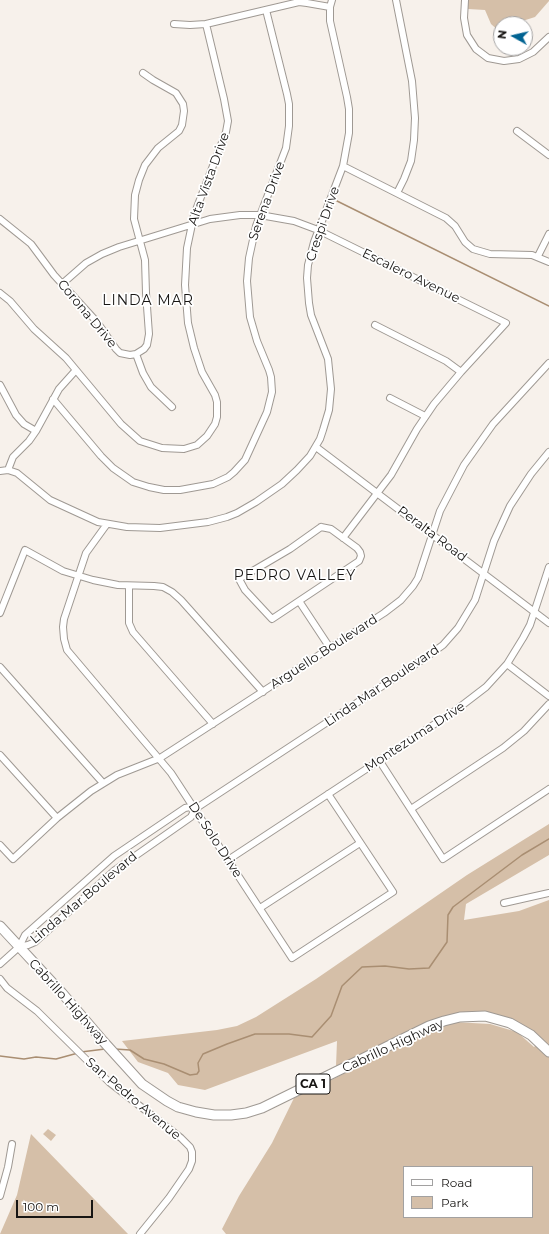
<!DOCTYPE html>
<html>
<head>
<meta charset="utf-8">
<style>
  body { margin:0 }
  #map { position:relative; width:549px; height:1234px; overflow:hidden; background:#f7f1eb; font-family:Montserrat,sans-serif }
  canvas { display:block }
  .legend { position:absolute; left:403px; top:1166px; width:130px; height:52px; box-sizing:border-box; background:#fff; border:1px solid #a2a1a1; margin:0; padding:5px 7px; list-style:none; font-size:12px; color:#171513 }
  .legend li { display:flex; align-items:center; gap:8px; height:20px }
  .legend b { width:20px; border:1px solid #a2a1a1 }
  .north { position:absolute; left:493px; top:16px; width:40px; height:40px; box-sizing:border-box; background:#fff; border:1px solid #a2a1a1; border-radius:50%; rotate:278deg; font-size:11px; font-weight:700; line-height:16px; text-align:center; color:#171513 }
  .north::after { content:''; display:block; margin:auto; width:14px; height:18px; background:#016392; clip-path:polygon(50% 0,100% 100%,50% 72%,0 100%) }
  .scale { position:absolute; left:16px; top:1200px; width:77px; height:18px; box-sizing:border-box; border:2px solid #171513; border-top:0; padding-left:5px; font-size:12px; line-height:14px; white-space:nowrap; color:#171513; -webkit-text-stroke:3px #fff; paint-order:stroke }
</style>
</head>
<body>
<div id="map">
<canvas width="549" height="1234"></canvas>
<ul class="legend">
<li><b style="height:5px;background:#fff"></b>Road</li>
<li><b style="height:11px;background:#d5bfa8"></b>Park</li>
</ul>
<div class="north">N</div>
<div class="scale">100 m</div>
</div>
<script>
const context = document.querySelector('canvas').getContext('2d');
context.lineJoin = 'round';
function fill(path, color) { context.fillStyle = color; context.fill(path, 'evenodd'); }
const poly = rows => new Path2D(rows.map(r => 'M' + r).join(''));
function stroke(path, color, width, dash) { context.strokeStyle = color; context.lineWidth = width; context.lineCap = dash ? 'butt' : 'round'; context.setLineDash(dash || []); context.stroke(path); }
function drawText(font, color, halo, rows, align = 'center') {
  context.font = font + ' Montserrat,sans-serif'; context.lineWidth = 3.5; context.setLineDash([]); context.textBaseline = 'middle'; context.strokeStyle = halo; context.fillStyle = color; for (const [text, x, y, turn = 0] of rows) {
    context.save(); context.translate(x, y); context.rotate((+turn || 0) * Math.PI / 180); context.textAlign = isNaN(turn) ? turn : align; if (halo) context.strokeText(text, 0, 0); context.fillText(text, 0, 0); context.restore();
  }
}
const green = poly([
  [468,0,549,0,549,1,535,17,513,24,501,24,501,31,500,32,491,24,485,10,468,9],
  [549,824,549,855,466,904,464,920,519,911,549,900,549,1048,538,1036,495,1014,458,1013,401,1035,336,1066,337,1041,205,1090,178,1085,168,1073,138,1062,122,1041,217,1030,237,1026,256,1017,316,979,467,875],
  [454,1022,490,1024,517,1032,534,1047,540,1041,549,1051,549,1234,226,1234,222,1229,239,1196,272,1143,294,1098,320,1086,402,1043],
  [404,1167,532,1167,532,1217,404,1217],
  [48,1129,56,1135,51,1141,43,1134],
  [31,1134,128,1234,0,1234,17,1195]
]);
const stream = poly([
  [337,201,549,306],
  [115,1049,130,1050,144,1059,164,1064,190,1075,197,1074,199,1071,198,1063,203,1054,227,1044,255,1034,289,1034,312,1037,331,1016,342,986,362,967,385,966,409,969,429,968,447,942,448,915,453,907,522,855,549,839],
  [81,1052,105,1049],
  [0,1056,24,1059,36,1057,56,1059,78,1053]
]);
const minor = poly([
  [396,0,412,81,415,118,414,140,411,161,404,179,397,193],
  [465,0,464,18,467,35,476,49,488,58,504,61,519,59,533,52,549,37],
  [174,24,190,25,206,24,299,2,307,3,330,7],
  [517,131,549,155],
  [343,166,446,218,455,226,465,242,473,249,490,254,532,255,549,262],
  [0,219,31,244,54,275,97,322,116,349,120,353,130,355,136,354,144,349,147,345,149,334,146,293,145,260,134,219,135,195,139,180,145,165,158,148,179,131,182,125,184,111,183,104,176,93,153,80,143,73],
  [538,256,549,234],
  [62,284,86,263,102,254,119,247,210,219,240,215,260,215,294,221,318,230,506,323,461,372,434,404,417,429,391,475,343,538],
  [0,293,10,301,34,329,66,358,121,424,140,441,162,448,184,449,197,445,207,436,215,424,217,417,217,402,215,395,202,372,194,348,188,323,185,285,187,248,194,215,226,132,228,121,224,99,206,24],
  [375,325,446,361,461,372],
  [136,354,143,373,151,387,172,407],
  [0,385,16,415,24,424,36,431],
  [390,398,425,416],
  [53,399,101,456,113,468,133,482,149,487,164,490,180,490,213,484,228,477,234,472,245,460,267,412,272,392,271,377,269,370,257,341,250,317,247,281,249,258,256,226,286,148,289,126,289,104,287,94,266,10],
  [316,447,549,623],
  [8,470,13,457,29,441,36,431,59,389,76,370],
  [0,471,8,470,17,473,50,500,98,522,127,527,160,528,208,522,227,517,237,513,256,502,282,484,297,470,310,456,320,439,323,430,329,410,331,389,328,359,311,315,309,303,307,278,308,265,314,242,343,166,349,133,349,109,347,97,330,21,330,7,332,0],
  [107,524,86,553,64,619,63,627,64,639,67,650,171,773,292,958,393,892,328,794],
  [321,527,331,529,357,548,360,552,361,556,359,561,272,619,245,590,239,579,290,549,321,527],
  [129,586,129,623,133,632,213,724],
  [299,601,330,648],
  [0,613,25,550,63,571,93,580,118,585,154,586,163,587,172,592,181,600,263,692],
  [507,664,549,696],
  [0,667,103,783],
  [0,755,57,818],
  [379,760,443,859,549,789],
  [411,809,503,748,524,731,549,704],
  [0,845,13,859,57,818,91,791,117,775,160,758,384,613,401,600,413,586,418,578,440,511,464,465,493,424,549,363],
  [228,860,456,710,486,687,507,664,523,638,530,625,549,567],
  [504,903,549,893],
  [260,908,360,843],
  [19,947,25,935,114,856,185,808,190,807,195,809],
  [0,964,19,947,28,945,35,942,115,870,191,817,195,809,425,658,443,645,458,628,475,600,494,541,510,506,531,474,549,452],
  [0,979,7,988,37,1011,109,1082,181,1138,190,1147,192,1152,192,1161,189,1169,169,1198,140,1234],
  [0,1196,8,1167,12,1144]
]);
const highway = poly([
  [0,926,62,993,103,1041,142,1084,167,1101,178,1107,196,1112,214,1115,231,1115,246,1113,262,1108,429,1026,444,1021,460,1017,485,1016,510,1023,531,1035,549,1052]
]);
const shields = [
  [313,1084,34]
];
const shieldNames = [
  ["CA 1",313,1084]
];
const streetNames = [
  ["Alta Vista Drive",209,179,-70],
  ["Serena Drive",267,201,-70],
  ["Crespi Drive",323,224,-71],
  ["Escalero Avenue",411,276,26],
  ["Corona Drive",87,314,50],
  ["Peralta Road",432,534,37],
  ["Arguello Boulevard",324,652,-33],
  ["Linda Mar Boulevard",382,686,-34],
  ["Montezuma Drive",415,737,-33],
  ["De Solo Drive",215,840,57],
  ["Linda Mar Boulevard",84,898,-40],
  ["Cabrillo Highway",68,1002,48],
  ["Cabrillo Highway",393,1046,-25],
  ["San Pedro Avenue",133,1099,40]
];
const neighbourhoodNames = [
  ["LINDA MAR",148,301],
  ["PEDRO VALLEY",295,576]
];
fill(green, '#d5bfa8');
stroke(stream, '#a98e72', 1.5);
stroke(minor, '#9f9993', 8);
stroke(highway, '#9f9993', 11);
stroke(minor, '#fff', 6);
stroke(highway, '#fff', 9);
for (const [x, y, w] of shields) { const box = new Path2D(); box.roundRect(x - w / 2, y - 10, w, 20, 3); context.fillStyle = '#fff'; context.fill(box); stroke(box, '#171513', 1); }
drawText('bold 12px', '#171513', null, shieldNames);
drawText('13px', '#171513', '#fff', streetNames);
context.letterSpacing = '1px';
drawText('14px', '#171513', '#fff', neighbourhoodNames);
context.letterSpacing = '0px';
</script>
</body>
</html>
